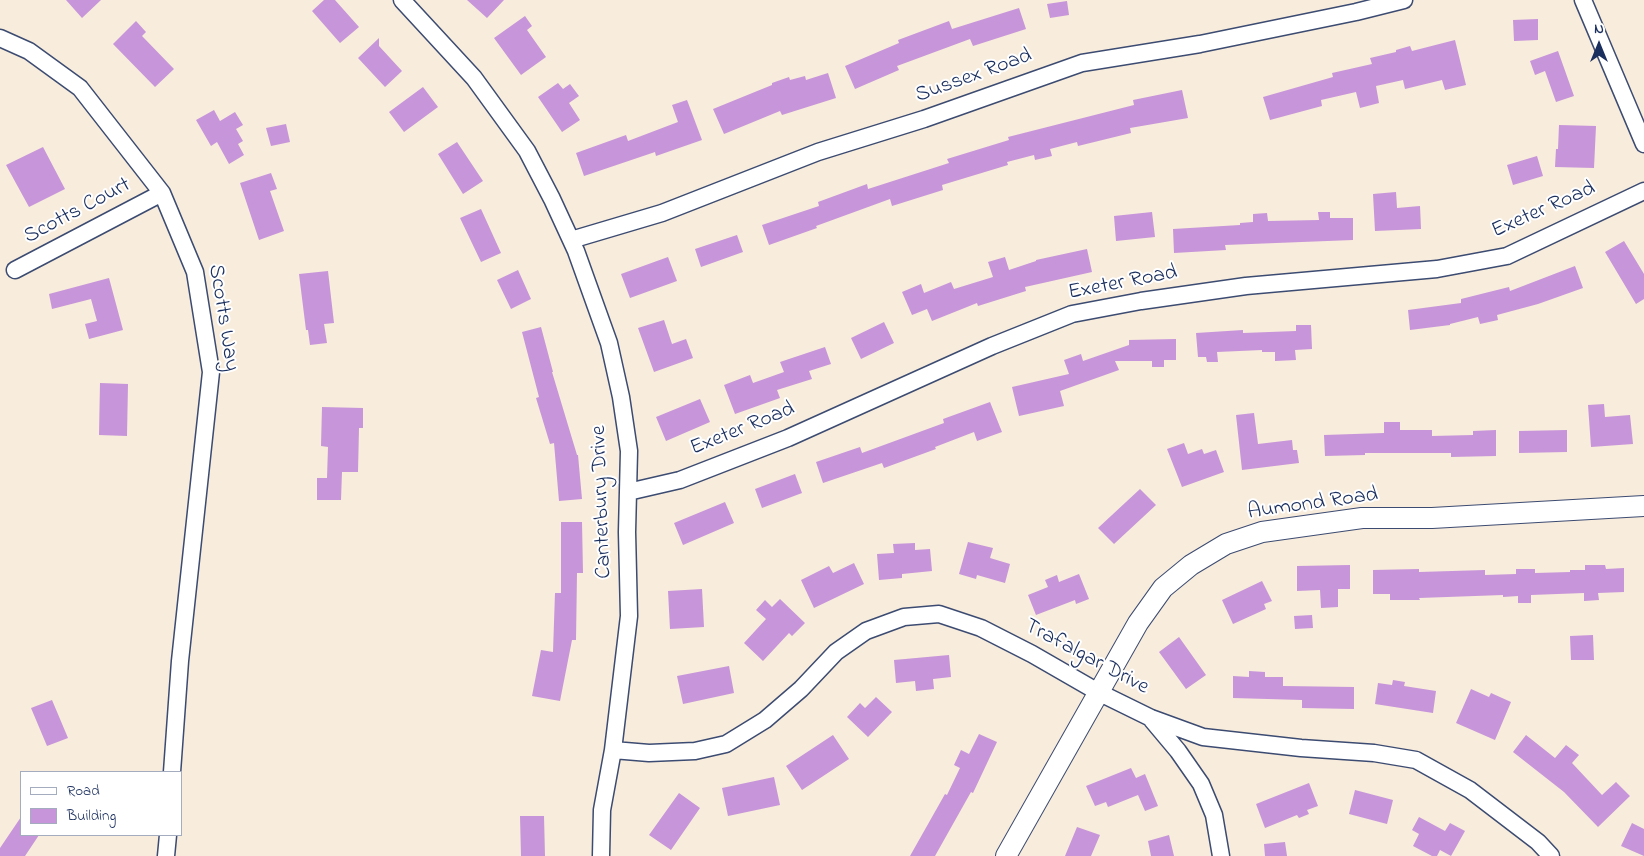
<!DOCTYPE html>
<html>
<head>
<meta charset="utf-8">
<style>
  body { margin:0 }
  #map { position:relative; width:1644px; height:856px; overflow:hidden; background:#f8ecdc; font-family:"Indie Flower",sans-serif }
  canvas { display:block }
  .legend { position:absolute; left:20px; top:771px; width:162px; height:65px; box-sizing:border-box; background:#fff; border:1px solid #a4acbf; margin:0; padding:6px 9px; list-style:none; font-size:15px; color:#1b2f5e }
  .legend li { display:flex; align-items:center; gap:10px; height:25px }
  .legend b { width:25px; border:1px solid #a4acbf }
  .north { position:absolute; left:1574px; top:20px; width:50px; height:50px; -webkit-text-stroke:4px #fff; paint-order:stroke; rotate:0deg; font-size:14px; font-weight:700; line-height:20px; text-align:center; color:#1b2f5e }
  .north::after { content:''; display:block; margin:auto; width:18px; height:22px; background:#1b2f5e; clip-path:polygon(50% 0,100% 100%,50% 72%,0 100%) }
</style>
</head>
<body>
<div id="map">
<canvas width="1644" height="856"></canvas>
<ul class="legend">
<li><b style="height:6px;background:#fff"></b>Road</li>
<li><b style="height:14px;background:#c795d9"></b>Building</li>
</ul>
<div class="north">N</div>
</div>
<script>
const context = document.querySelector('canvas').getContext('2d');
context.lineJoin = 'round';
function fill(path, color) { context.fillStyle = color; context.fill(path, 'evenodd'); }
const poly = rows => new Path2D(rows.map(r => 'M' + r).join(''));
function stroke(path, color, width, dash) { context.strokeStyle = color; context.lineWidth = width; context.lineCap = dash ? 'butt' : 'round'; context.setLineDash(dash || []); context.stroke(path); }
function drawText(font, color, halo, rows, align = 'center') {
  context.font = font + ' "Indie Flower",sans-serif'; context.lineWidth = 4; context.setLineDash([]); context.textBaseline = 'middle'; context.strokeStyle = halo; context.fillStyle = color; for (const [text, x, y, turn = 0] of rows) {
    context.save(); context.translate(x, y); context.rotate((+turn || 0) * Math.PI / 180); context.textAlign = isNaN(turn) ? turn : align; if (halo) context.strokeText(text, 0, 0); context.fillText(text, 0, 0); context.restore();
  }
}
const building = poly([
  [66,0,101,0,82,18],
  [324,0,335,0,359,27,340,43,312,11],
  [467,0,504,0,487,18],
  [1067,1,1069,15,1050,18,1047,4],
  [1019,8,1026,29,973,46,970,39,897,66,899,70,855,89,845,66,899,43,898,40,949,21,952,29],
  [525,16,532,26,527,30,546,57,521,75,494,38],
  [1538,19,1538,40,1514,41,1513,20],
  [136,21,146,32,142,36,174,69,155,87,113,44],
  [379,38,379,46,402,71,385,87,358,58],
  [1455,40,1466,85,1445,90,1442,80,1405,89,1403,80,1376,86,1379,103,1360,108,1356,92,1321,100,1322,106,1270,120,1263,97,1333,77,1332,73,1372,64,1370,58,1396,52,1396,50,1410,46,1412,51],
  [1558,51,1574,96,1556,102,1545,71,1535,75,1530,61],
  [828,73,836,98,782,115,780,111,724,134,713,109,772,85,772,83,789,77,790,80,805,76,806,80],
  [558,83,563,89,570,84,579,96,569,103,580,120,562,132,538,97],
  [423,87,438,107,404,132,389,112],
  [1182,90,1188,118,1130,128,1131,133,1078,146,1077,142,1050,149,1052,156,1035,160,1034,155,1007,162,1008,165,942,185,943,190,892,206,890,199,816,226,817,228,769,245,762,225,819,206,818,202,867,184,868,189,949,163,947,159,1009,140,1008,137,1134,105,1133,100],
  [687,100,702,140,656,156,655,152,584,176,576,153,626,135,628,141,678,122,672,105],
  [214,110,220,121,235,112,243,125,236,129,243,141,238,144,244,155,229,164,217,142,211,146,196,120],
  [286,124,290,142,271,146,266,128],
  [1559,125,1596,126,1594,168,1555,167,1556,149,1558,149],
  [457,142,483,181,463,194,438,154],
  [43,147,65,189,29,207,6,165],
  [1537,156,1543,176,1513,185,1507,165],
  [271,173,277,189,270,191,284,231,259,240,240,183],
  [1396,192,1397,208,1420,206,1421,229,1375,231,1373,194],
  [481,209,501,253,481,262,460,218],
  [1152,212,1155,237,1116,241,1114,216],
  [1318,212,1330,212,1330,218,1353,218,1353,240,1225,245,1226,250,1174,253,1173,229,1240,225,1240,223,1253,222,1253,214,1267,213,1268,221,1319,220],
  [737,235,743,252,701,267,695,249],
  [1624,241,1644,274,1644,299,1636,304,1605,252],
  [1087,249,1092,272,1025,287,1026,291,978,306,977,303,932,321,927,309,912,315,902,292,921,284,924,293,951,282,954,289,993,277,988,262,1005,257,1009,270,1036,261,1036,260],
  [668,257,677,281,630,298,621,274],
  [1575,266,1583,288,1538,304,1497,315,1498,320,1480,324,1478,317,1450,324,1450,325,1410,330,1408,310,1461,303,1461,299,1509,287,1510,291],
  [518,270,531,299,511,309,497,280],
  [328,271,334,323,324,324,327,343,310,345,308,330,306,330,299,274],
  [109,278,123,330,89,339,85,324,97,321,91,299,52,309,49,294],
  [664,320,672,344,686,339,693,358,654,372,638,328],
  [884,322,894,343,861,359,851,338],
  [1296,325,1311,325,1312,349,1295,350,1296,360,1275,361,1275,352,1262,352,1262,350,1217,352,1218,362,1207,362,1206,357,1198,357,1196,333,1243,330,1243,333,1296,331],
  [541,327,553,372,552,372,577,455,578,455,582,499,559,501,554,443,550,444,536,398,539,397,522,332],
  [1176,339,1176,360,1164,360,1164,367,1152,367,1152,361,1115,361,1119,370,1060,391,1064,406,1019,416,1012,387,1069,374,1064,360,1081,354,1083,361,1129,345,1129,340],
  [825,347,831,364,809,371,812,379,777,390,780,398,735,414,724,385,750,375,753,383,784,372,780,362],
  [100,383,128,384,127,436,99,435],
  [700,399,710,422,666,441,656,417],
  [990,402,1002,432,977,441,974,432,935,447,936,449,884,468,882,463,823,483,816,462,860,447,862,453,944,423,943,419],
  [1604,404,1605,417,1630,415,1633,444,1591,447,1588,405],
  [322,407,363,408,363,428,359,428,358,472,342,472,341,500,317,500,317,478,327,478,328,447,321,446],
  [1254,413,1258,444,1292,440,1293,450,1297,450,1299,463,1242,470,1236,415],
  [1384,422,1400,422,1400,430,1432,430,1432,436,1473,435,1473,431,1496,430,1496,456,1451,457,1451,453,1365,453,1365,455,1325,456,1324,435,1384,433],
  [1567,430,1567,452,1519,453,1519,431],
  [1184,443,1188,454,1202,449,1204,454,1216,450,1224,472,1182,487,1167,449],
  [795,474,802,493,762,508,755,489],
  [1140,489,1156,505,1114,544,1098,528],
  [725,502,734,523,683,545,674,523],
  [561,522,582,522,583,573,577,573,576,640,572,640,560,701,532,696,541,650,553,652,555,593,561,593],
  [968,542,993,548,990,558,1010,564,1005,583,977,575,976,579,959,574],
  [915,543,915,550,930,549,932,571,902,574,902,578,879,580,877,554,894,553,893,544],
  [854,563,864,584,814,608,801,580,829,566,833,573],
  [1350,565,1350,589,1338,589,1338,607,1321,608,1320,590,1297,591,1297,566],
  [1585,565,1605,565,1606,569,1624,568,1624,592,1598,593,1599,600,1584,601,1584,593,1531,595,1531,603,1518,603,1518,596,1503,597,1503,595,1419,598,1420,600,1390,600,1390,594,1373,594,1373,570,1419,569,1419,572,1485,570,1485,575,1516,574,1516,569,1535,569,1535,573,1570,572,1570,570,1585,570],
  [1079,574,1089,599,1076,604,1075,600,1036,615,1028,595,1048,587,1045,580,1057,575,1059,582],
  [1262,581,1272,601,1264,604,1266,609,1233,624,1222,600],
  [702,589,704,627,670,629,668,591],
  [780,599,805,623,792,636,789,633,763,661,744,643,766,619,756,610,765,600,772,607],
  [1312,615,1313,628,1295,629,1294,616],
  [1593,635,1594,660,1571,660,1570,636],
  [1179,637,1206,675,1186,689,1159,652],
  [949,655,951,677,933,679,934,689,916,691,915,681,896,683,894,660],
  [729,666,734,693,683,704,677,676],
  [1249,671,1265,672,1265,677,1283,677,1283,686,1354,687,1354,709,1302,708,1302,700,1233,698,1233,676,1249,677],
  [1393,680,1405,682,1404,686,1436,691,1433,713,1375,704,1378,683,1392,685],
  [1471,689,1489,697,1491,693,1511,702,1495,740,1456,723],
  [876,697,892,712,868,737,847,717,860,703,865,708],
  [52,700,68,738,47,746,31,708],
  [979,734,997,742,973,793,971,792,935,856,910,856,945,794,947,795,960,768,954,765,961,750,969,754],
  [833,735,849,759,802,790,786,766],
  [1526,735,1555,758,1566,745,1579,755,1572,763,1602,795,1616,782,1630,796,1598,827,1564,792,1513,752],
  [1131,768,1136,778,1145,774,1158,806,1145,811,1138,795,1108,807,1106,802,1095,806,1086,786],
  [774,777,780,805,728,816,722,788],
  [1309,783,1318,806,1307,810,1309,814,1299,818,1297,815,1265,828,1256,804],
  [1355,790,1393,800,1387,824,1349,814],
  [679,793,700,808,671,850,649,835],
  [520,816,544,816,545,856,521,856],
  [21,817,21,835,39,835,25,856,0,856,0,848],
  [1419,817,1445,831,1450,823,1465,831,1451,856,1440,850,1437,856,1432,856,1413,846,1419,834,1412,830],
  [1632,823,1644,829,1644,856,1621,846],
  [1077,827,1100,835,1091,856,1065,856],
  [1169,835,1174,856,1151,856,1148,841],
  [1285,842,1287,856,1265,856,1264,844]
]);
const minor = poly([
  [402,0,474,78,527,151,552,199,576,251,609,343,621,397,629,451,627,532,629,616,613,750,602,810,601,856],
  [1583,0,1644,144],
  [0,38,29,51,80,88,162,193,195,272,211,372,180,661,172,772],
  [571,240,662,213,818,152,924,119,1082,63,1200,44,1356,12,1404,0],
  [15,270,162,193],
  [628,492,680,480,788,438,992,346,1072,314,1141,301,1246,286,1437,269,1507,256,1644,191],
  [1152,720,1178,751,1201,784,1214,815,1221,856],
  [613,750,649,753,695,751,726,744,765,720,801,689,836,652,866,631,904,617,939,614,981,628,1032,654,1098,692,1151,718,1203,737,1301,748,1374,753,1416,760,1470,790,1538,842,1551,856],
  [166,856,168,835]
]);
const tertiary = poly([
  [1006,856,1138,623,1163,588,1191,565,1226,544,1262,532,1362,518,1432,518,1644,506]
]);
const streetNames = [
  ["Sussex Road",974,77,-20],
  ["Exeter Road",1544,211,-24],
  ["Scotts Court",78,212,-28],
  ["Exeter Road",1123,284,-11],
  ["Scotts Way",222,318,81],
  ["Exeter Road",743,430,-22],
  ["Canterbury Drive",603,502,-92],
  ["Aumond Road",1313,505,-8],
  ["Trafalgar Drive",1086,658,28]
];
fill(building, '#c795d9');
stroke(minor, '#3c4b71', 19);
stroke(tertiary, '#3c4b71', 22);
stroke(minor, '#fff', 16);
stroke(tertiary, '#fff', 20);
drawText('22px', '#1b2f5e', '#fff', streetNames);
</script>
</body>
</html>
